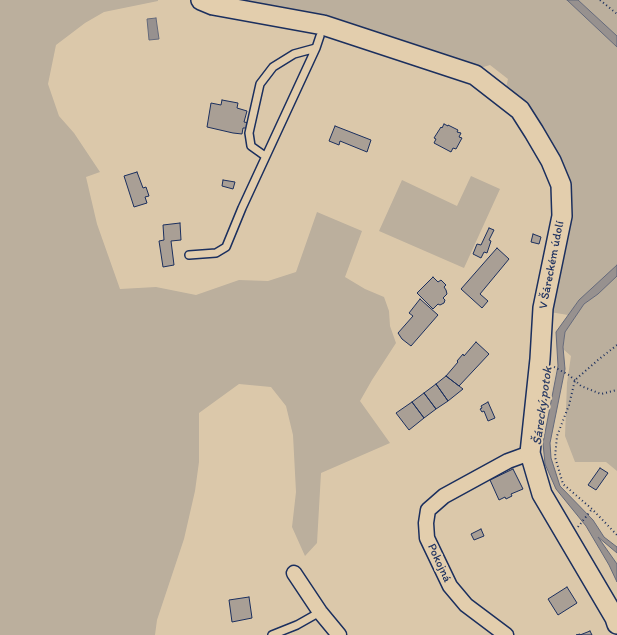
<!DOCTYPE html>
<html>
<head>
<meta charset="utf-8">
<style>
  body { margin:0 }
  canvas { display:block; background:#dbc8aa }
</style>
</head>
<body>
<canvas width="617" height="635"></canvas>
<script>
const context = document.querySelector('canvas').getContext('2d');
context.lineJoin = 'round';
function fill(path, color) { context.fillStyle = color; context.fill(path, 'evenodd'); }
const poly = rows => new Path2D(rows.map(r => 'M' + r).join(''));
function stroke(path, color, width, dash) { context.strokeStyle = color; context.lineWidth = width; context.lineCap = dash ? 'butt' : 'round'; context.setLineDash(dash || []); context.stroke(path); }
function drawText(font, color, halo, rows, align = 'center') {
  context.font = font + ' Itim,sans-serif'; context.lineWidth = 4; context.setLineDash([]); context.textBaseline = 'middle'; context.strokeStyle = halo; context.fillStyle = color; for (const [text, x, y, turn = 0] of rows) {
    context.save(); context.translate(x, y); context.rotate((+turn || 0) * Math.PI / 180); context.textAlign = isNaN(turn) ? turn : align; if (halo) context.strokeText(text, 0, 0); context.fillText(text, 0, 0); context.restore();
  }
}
const green = poly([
  [0,0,158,0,158,1,104,12,85,23,56,45,48,84,59,116,74,133,100,172,86,177,97,224,120,289,156,287,196,295,239,280,268,281,296,272,317,212,362,231,345,277,365,289,384,297,389,311,390,326,396,343,372,380,360,401,390,443,321,473,317,543,305,556,292,527,296,492,293,435,286,406,271,387,239,384,199,413,199,462,195,491,184,539,157,620,155,635,0,635],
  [239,0,567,0,617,47,617,265,594,287,579,300,568,315,550,312,569,211,506,88,508,79,490,65,480,68,316,15],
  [578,0,617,0,617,36],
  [471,176,500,189,464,268,379,231,402,180,457,206],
  [617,276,617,471,606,462,575,462,565,436,567,383,571,356,563,349,565,332,584,304,598,294]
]);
const water = poly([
  [567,0,578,0,617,36,617,47,567,0],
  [156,18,159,39,149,40,147,19,156,18],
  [617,265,617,276,598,294,584,304,565,332,563,347,565,369,550,443,551,458,560,486,593,520,604,537,617,547,617,553,598,537,617,564,617,582,609,565,586,526,556,489,545,464,543,443,558,366,556,332,579,300,617,265]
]);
const building = poly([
  [222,100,238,103,237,108,247,111,244,122,249,123,248,128,243,128,242,134,233,133,207,127,211,103,221,105,222,100],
  [444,124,448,126,448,125,458,130,457,132,461,133,459,137,462,138,456,149,453,148,451,152,434,143,436,139,434,138,441,127,442,128,444,124],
  [335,126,371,140,367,152,340,141,339,145,329,141,335,126],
  [137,172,143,188,146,187,149,196,145,197,147,203,134,207,124,176,137,172],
  [223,180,235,182,233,189,222,186,223,180],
  [180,223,181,240,171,241,174,265,163,267,159,241,164,240,163,225,180,223],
  [489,228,494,230,489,240,491,241,487,253,484,252,481,258,473,254,477,244,481,245,489,228],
  [533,234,541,237,539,244,531,242,533,234],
  [497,248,509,259,480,294,488,301,482,308,461,289,497,248],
  [433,277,438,282,441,280,446,285,444,287,446,290,447,294,443,298,445,300,444,303,440,305,438,304,433,309,417,293,433,277],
  [420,299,438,315,411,346,402,339,398,333,413,316,409,313,420,299],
  [476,342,489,354,459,386,446,376,458,362,457,361,463,354,464,356,476,342],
  [446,376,463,389,448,401,436,384,446,376],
  [436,384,448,401,436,409,424,393,436,384],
  [424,393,436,409,424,418,412,402,424,393],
  [412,402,424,418,409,430,396,413,412,402],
  [488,402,495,418,488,421,484,411,482,412,480,409,482,408,481,406,488,402],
  [600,468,608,473,596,490,588,485,600,468],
  [513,469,523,489,511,494,512,496,506,499,505,497,499,500,490,480,513,469],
  [481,529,484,536,474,540,471,534,481,529],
  [567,587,577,603,558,615,548,599,567,587],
  [249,597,252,618,232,622,229,600,249,597],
  [590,631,592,635,576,635,580,634,580,635,590,631]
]);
const path = poly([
  [600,0,617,14],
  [617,345,598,360,575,380,569,405,557,436,555,457,563,484,592,509,617,535],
  [554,367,569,375,581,386,601,394,617,390],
  [578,527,592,509]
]);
const lane = poly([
  [265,156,251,146,249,133,260,84,273,67,294,54,316,48],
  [189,255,216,253,226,247,242,208,316,48,320,36],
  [272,635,297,625,320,612]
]);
const street = poly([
  [294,573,320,612,339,635],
  [506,635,466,605,450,586,427,538,426,523,428,510,444,496,508,461,530,453]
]);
const secondary = poly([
  [201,0,213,5,323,25,475,75,520,110,534,132,551,161,561,185,562,216,543,308,540,359,530,453,542,494,615,618,617,624]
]);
const streetNames = [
  ["V Šáreckém údolí",552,265,-79],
  ["Pokojná",439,563,65]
];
const waterNames = [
  ["Šárecký potok",543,406,-82]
];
fill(green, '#bbaf9d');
fill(water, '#97918f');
stroke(water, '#656a7b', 1);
fill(building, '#a99f95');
stroke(building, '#1b2f5e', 1);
stroke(lane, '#1b2f5e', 10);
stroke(street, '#1b2f5e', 17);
stroke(secondary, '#1b2f5e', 22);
stroke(path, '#1b2f5e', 2, [1, 3]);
stroke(lane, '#e3cead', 7);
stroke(street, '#e3cead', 14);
stroke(secondary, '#e3cead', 19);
drawText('12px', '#1b2f5e', '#e3cead', streetNames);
drawText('italic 13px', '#2e3e65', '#e3cead', waterNames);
</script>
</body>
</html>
